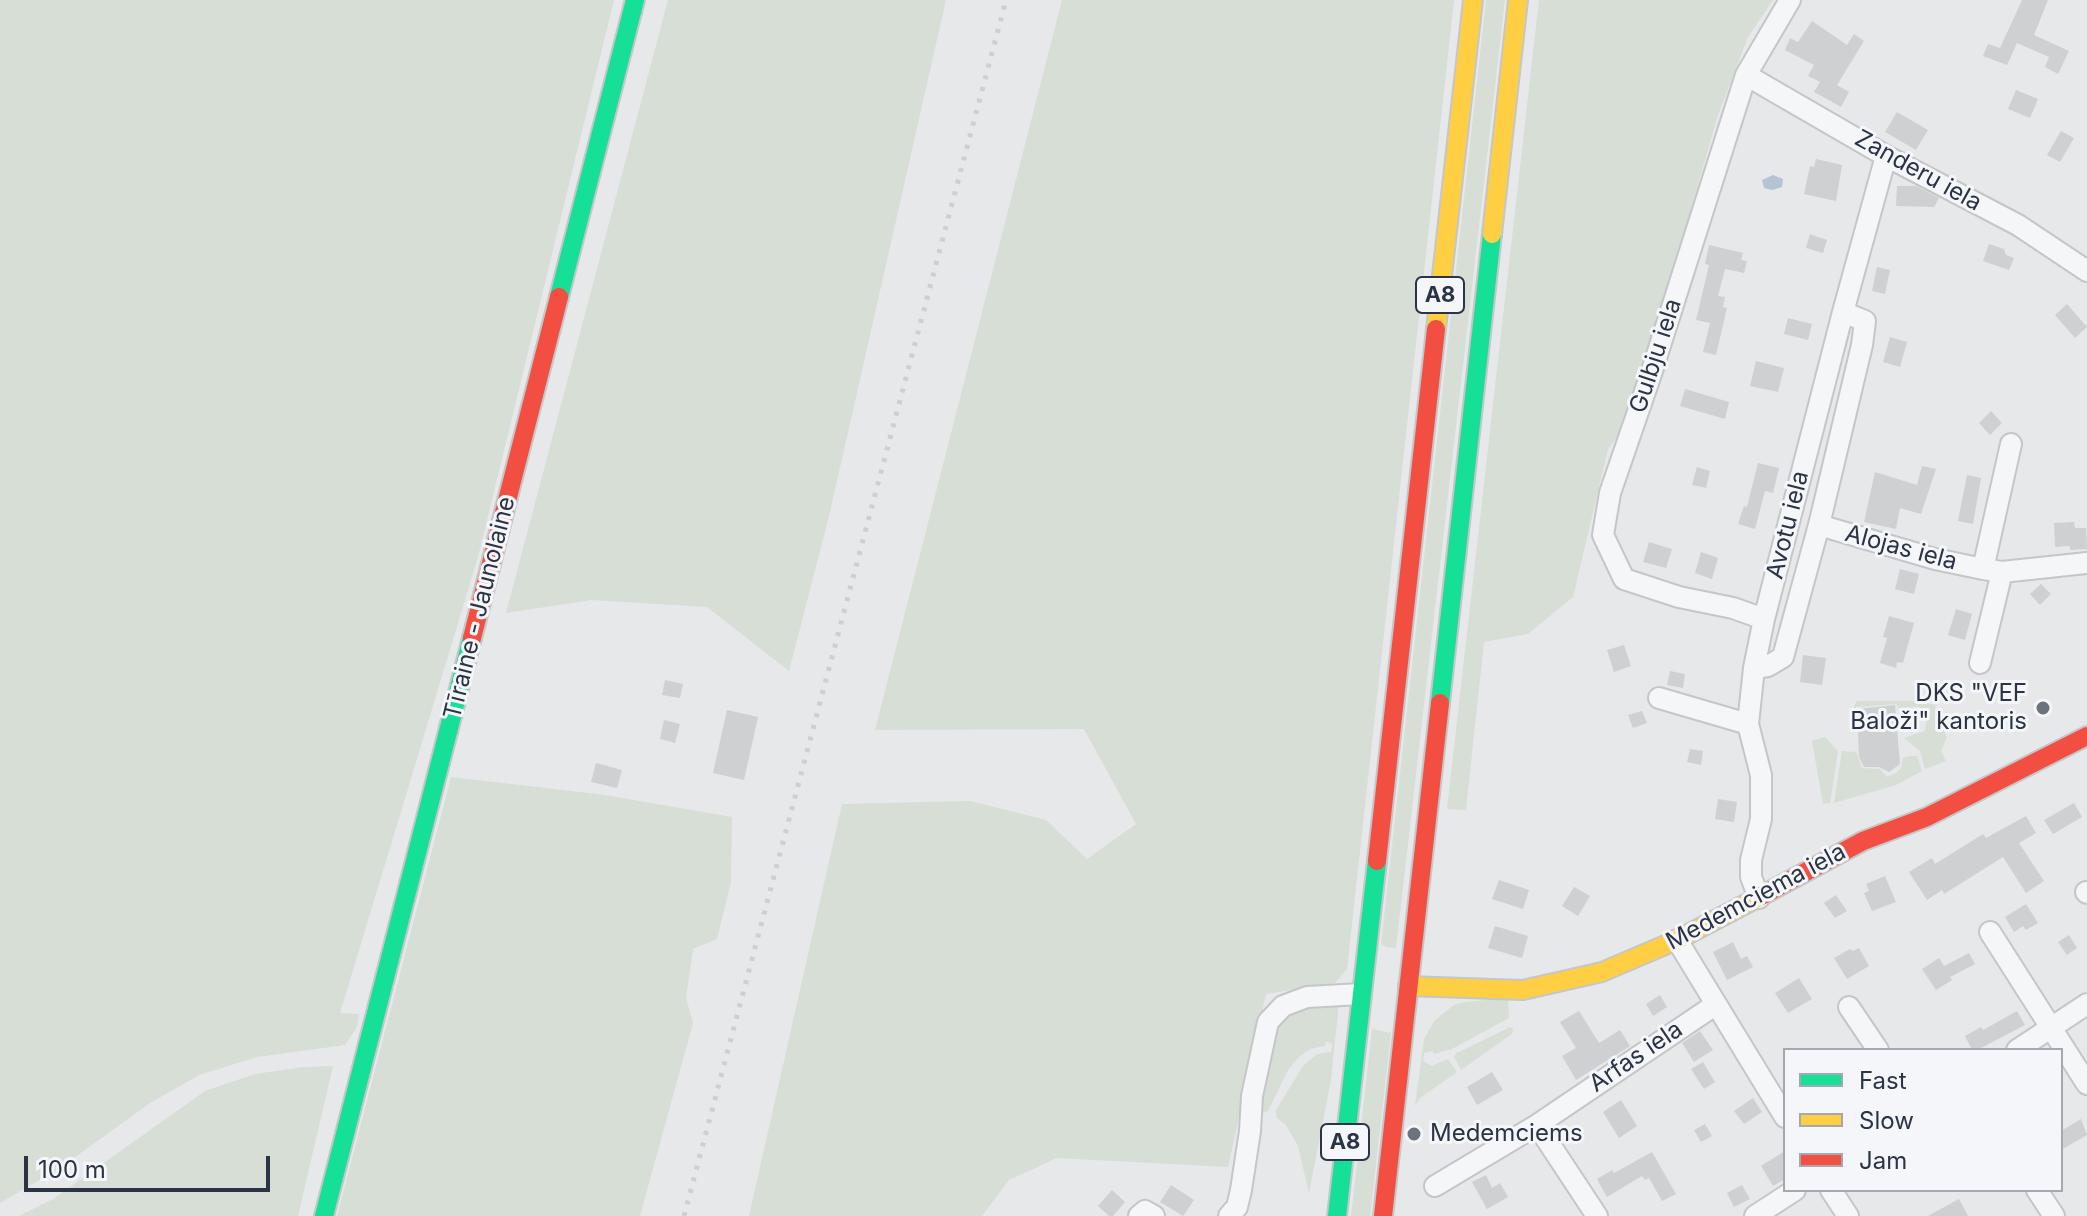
<!DOCTYPE html>
<html>
<head>
<meta charset="utf-8">
<style>
  body { margin:0 }
  #map { position:relative; width:2087px; height:1216px; overflow:hidden; background:#e6e8ea; font-family:Inter,sans-serif }
  canvas { display:block }
  .legend { position:absolute; left:1783px; top:1048px; width:280px; height:144px; box-sizing:border-box; background:#f4f6f9; border:2px solid #a4a8b1; margin:0; padding:10px 14px; list-style:none; font-size:24px; color:#2b3444 }
  .legend li { display:flex; align-items:center; gap:16px; height:40px }
  .legend b { width:40px; border:2px solid #a4a8b1 }
  .scale { position:absolute; left:24px; top:1156px; width:246px; height:36px; box-sizing:border-box; border:4px solid #2b3444; border-top:0; padding-left:10px; font-size:24px; line-height:28px; white-space:nowrap; color:#2b3444; -webkit-text-stroke:6px #f4f6f9; paint-order:stroke }
</style>
</head>
<body>
<div id="map">
<canvas width="2087" height="1216"></canvas>
<ul class="legend">
<li><b style="height:10px;background:#16e098"></b>Fast</li>
<li><b style="height:10px;background:#ffcf43"></b>Slow</li>
<li><b style="height:10px;background:#f24e42"></b>Jam</li>
</ul>
<div class="scale">100 m</div>
</div>
<script>
const context = document.querySelector('canvas').getContext('2d');
context.lineJoin = 'round';
function fill(path, color) { context.fillStyle = color; context.fill(path, 'evenodd'); }
const poly = rows => new Path2D(rows.map(r => 'M' + r).join(''));
function stroke(path, color, width, dash) { context.strokeStyle = color; context.lineWidth = width; context.lineCap = dash ? 'butt' : 'round'; context.setLineDash(dash || []); context.stroke(path); }
function drawText(font, color, halo, rows, align = 'center') {
  context.font = font + ' Inter,sans-serif'; context.lineWidth = 6; context.setLineDash([]); context.textBaseline = 'middle'; context.strokeStyle = halo; context.fillStyle = color; for (const [text, x, y, turn = 0] of rows) {
    context.save(); context.translate(x, y); context.rotate((+turn || 0) * Math.PI / 180); context.textAlign = isNaN(turn) ? turn : align; if (halo) context.strokeText(text, 0, 0); context.fillText(text, 0, 0); context.restore();
  }
}
const green = poly([
  [0,0,614,0,478,557,340,1013,359,1014,357,1027,345,1045,257,1057,199,1075,150,1103,60,1168,0,1203],
  [668,0,946,0,829,516,789,671,707,607,592,600,506,613],
  [1062,0,1454,0,1347,969,1335,983,1266,994,1228,1167,1057,1158,1009,1180,982,1216,749,1216,842,804,970,801,1046,820,1087,859,1136,824,1084,729,875,730],
  [1486,0,1505,0,1396,948,1387,947,1381,944],
  [1539,0,1773,0,1748,37,1718,115,1653,341,1637,411,1608,449,1573,597,1528,634,1484,642,1466,810,1447,809],
  [1857,701,1918,701,1935,705,1937,719,1947,737,1941,751,1946,761,1925,769,1920,751,1904,738,1925,731,1927,717,1920,707,1899,708,1896,704,1856,707,1856,719,1854,720,1854,706],
  [1825,737,1838,751,1830,803,1823,804,1812,741],
  [1842,751,1856,752,1862,768,1880,769,1887,777,1896,773,1901,768,1903,758,1909,756,1917,756,1922,771,1896,785,1834,803],
  [451,777,605,795,732,817,731,882,717,939,693,949,686,998,693,1023,640,1216,337,1216],
  [1508,998,1509,1018,1452,1049,1434,1054,1433,1051,1424,1053,1423,1061,1432,1066,1448,1059,1457,1072,1420,1098,1415,1106,1424,1039,1435,1020,1454,1005,1465,1002],
  [1315,1003,1338,1005,1338,1012,1331,1080,1309,1193,1298,1146,1286,1125,1277,1118,1276,1110,1303,1066,1317,1054,1331,1052,1332,1044,1326,1041,1325,1046,1310,1049,1299,1057,1288,1070,1268,1111,1257,1114,1277,1025,1295,1009],
  [1510,1027,1513,1029,1512,1034,1461,1070,1454,1057,1455,1054],
  [1372,1029,1391,1033,1370,1216,1351,1216],
  [333,1066,298,1216,19,1216,53,1199,205,1091,255,1074,304,1067]
]);
const water = poly([
  [1773,175,1783,179,1782,187,1772,190,1764,188,1762,180]
]);
const building = poly([
  [2022,0,2048,0,2034,35,2069,51,2058,74,2045,67,2049,57,2017,43,2007,65,1983,56,1988,44,2000,48],
  [1812,21,1847,45,1854,34,1864,41,1837,85,1849,92,1841,107,1814,92,1820,82,1808,76,1814,65,1785,50,1790,38,1798,42],
  [2016,90,2038,99,2030,118,2008,109],
  [1897,112,1928,130,1916,150,1885,132],
  [2061,131,2074,138,2060,162,2047,155],
  [1816,159,1842,165,1836,201,1804,194,1810,166,1814,167],
  [1897,186,1916,186,1939,198,1934,207,1896,206],
  [1810,234,1827,240,1823,253,1806,248],
  [1989,244,2004,249,2006,255,2014,258,2009,270,1983,261],
  [1709,245,1743,253,1741,260,1747,261,1744,273,1725,269,1718,296,1725,297,1723,307,1727,308,1716,355,1703,352,1710,323,1696,320,1709,265,1705,264],
  [1877,267,1890,270,1885,294,1872,291],
  [2067,304,2087,327,2075,338,2055,315],
  [1788,318,1812,324,1808,340,1784,334],
  [1890,337,1907,342,1900,367,1883,362],
  [1756,361,1784,368,1778,392,1750,386],
  [1685,389,1729,402,1725,419,1680,406],
  [1991,411,2002,423,1990,435,1979,423],
  [1758,463,1779,468,1773,493,1765,491,1755,529,1738,524,1744,506,1747,507],
  [1922,466,1936,469,1921,514,1900,508,1896,529,1864,522,1875,472,1917,485],
  [1697,467,1710,471,1706,488,1692,485],
  [1967,475,1981,478,1973,524,1958,521],
  [2074,522,2075,528,2086,528,2087,549,2070,550,2070,546,2055,547,2054,523],
  [1649,542,1672,549,1666,568,1643,562],
  [1701,552,1718,558,1712,579,1695,573],
  [1900,569,1919,574,1914,594,1895,589],
  [2041,584,2051,594,2040,605,2030,594],
  [1956,609,1972,614,1965,640,1948,635],
  [1889,616,1914,623,1903,663,1897,662,1896,668,1880,663,1887,638,1883,637],
  [1624,645,1631,666,1614,672,1607,650],
  [1803,655,1826,658,1822,685,1800,682],
  [1670,671,1685,674,1683,688,1667,685],
  [665,680,683,684,680,698,662,695],
  [1895,705,1900,764,1889,772,1879,767,1864,767,1859,757,1857,709],
  [727,710,758,717,744,780,713,773],
  [1642,711,1647,723,1633,728,1628,715],
  [664,720,680,724,675,743,660,739],
  [1690,749,1703,751,1701,765,1687,762],
  [596,763,622,770,617,788,591,782],
  [1718,799,1737,802,1734,822,1715,819],
  [2074,803,2082,817,2053,834,2044,820],
  [2026,816,2036,833,2019,843,2044,881,2026,893,2003,857,1944,894,1942,890,1927,900,1909,872,1932,858,1935,864,1983,834,1986,838],
  [1885,876,1896,902,1872,911,1864,893,1869,891,1866,884],
  [1499,880,1529,890,1523,909,1492,899],
  [1574,887,1590,896,1578,916,1562,906],
  [1836,895,1847,911,1835,918,1824,903],
  [2026,904,2038,923,2026,930,2023,926,2014,932,2005,917],
  [1495,926,1528,936,1522,958,1488,948],
  [2069,935,2077,948,2067,955,2058,942],
  [1733,942,1741,959,1747,956,1753,967,1727,980,1713,952],
  [1859,948,1869,966,1847,979,1834,958,1850,949,1853,951],
  [1969,953,1975,964,1950,977,1952,980,1936,990,1922,969,1939,958,1944,966],
  [1799,978,1812,999,1788,1013,1775,993],
  [1660,995,1667,1007,1653,1016,1646,1004],
  [1579,1011,1599,1043,1620,1030,1630,1046,1576,1080,1562,1056,1576,1048,1560,1022],
  [2017,1011,2025,1025,1977,1050,1972,1050,1965,1036,1981,1027,1983,1030],
  [1700,1031,1713,1050,1694,1062,1682,1043],
  [1703,1062,1715,1082,1704,1089,1691,1069],
  [1492,1072,1503,1090,1477,1105,1467,1087],
  [1753,1098,1762,1112,1744,1124,1734,1111],
  [1621,1100,1637,1126,1619,1138,1603,1112],
  [2081,1119,2087,1135,2061,1150,2061,1131],
  [1705,1124,1712,1136,1701,1142,1694,1130],
  [1785,1151,1785,1179,1773,1186,1761,1166],
  [1652,1152,1676,1194,1662,1201,1649,1178,1645,1180,1642,1176,1607,1197,1597,1179,1612,1170,1614,1173],
  [1486,1175,1492,1188,1500,1183,1508,1197,1487,1209,1472,1182],
  [1171,1185,1194,1200,1183,1216,1160,1202],
  [1742,1185,1750,1199,1734,1207,1727,1193],
  [1112,1190,1125,1202,1113,1216,1109,1216,1098,1206],
  [1959,1199,1968,1216,1928,1216]
]);
const street = poly([
  [1746,75,1886,156,2018,225,2087,271],
  [1819,525,1935,559,1983,569,2002,572,2087,563],
  [1983,569,2011,444],
  [1764,619,1733,608,1679,597,1624,579,1603,535,1610,493,1650,377,1746,75,1790,0],
  [1980,663,2002,572],
  [1754,668,1768,666,1783,657,1819,525,1862,345,1865,321,1843,312],
  [1659,698,1748,724],
  [2086,892,2087,893],
  [1759,898,1751,877,1751,860,1761,819,1761,775,1748,724,1754,668,1764,619,1843,312,1886,156],
  [1990,932,2087,1084],
  [1677,940,1785,1117],
  [1849,1007,1878,1050],
  [2017,1050,2087,1004],
  [1537,1125,1597,1216],
  [1435,1186,1537,1125,1715,1005],
  [1831,1190,1848,1216],
  [2037,1190,2054,1216],
  [1139,1216,1145,1211,1154,1216],
  [1229,1216,1237,1207,1241,1190,1250,1131,1252,1096,1268,1022,1283,1006,1307,997,1361,994],
  [1755,1216,1795,1190]
]);
const fast = poly([
  [559,297,635,0],
  [1440,703,1492,234],
  [324,1216,472,638],
  [1337,1216,1377,861]
]);
const slow = poly([
  [1492,234,1518,0],
  [1436,329,1473,0],
  [1408,986,1523,990,1602,972,1677,940,1761,896]
]);
const jam = poly([
  [472,638,559,297],
  [1377,861,1436,329],
  [1761,896,1863,841,1927,817,2087,736],
  [1383,1216,1440,703]
]);
const rail = poly([
  [684,1216,1006,0]
]);
const markers = [
  [2043,708,8,"#6c737e"],
  [1414,1134,8,"#6c737e"]
];
const shields = [
  [1440,295,48],
  [1345,1142,48]
];
const shieldNames = [
  ["A8",1440,295],
  ["A8",1345,1142]
];
const streetNames = [
  ["Zanderu iela",1918,171,29],
  ["Gulbju iela",1656,356,-72],
  ["Avotu iela",1788,525,-76],
  ["Alojas iela",1901,548,15],
  ["Tīraine - Jaunolaine",480,608,-76],
  ["Medemciema iela",1756,897,-28],
  ["Arfas iela",1636,1057,-34]
];
const poiNames = [
  ["DKS \"VEF",2027,694],
  ["Baloži\" kantoris",2027,722],
  ["Medemciems",1430,1134,"left"]
];
fill(green, '#d6ded6');
fill(water, '#b4c4d5');
fill(building, '#ced0d2');
stroke(street, '#c4c6c8', 24);
stroke(fast, '#c4c6c8', 22);
stroke(slow, '#c4c6c8', 22);
stroke(jam, '#c4c6c8', 22);
stroke(street, '#f5f6f7', 20);
stroke(fast, '#16e098', 18);
stroke(slow, '#ffcf43', 18);
stroke(jam, '#f24e42', 18);
stroke(rail, '#cecfd2', 5, [4, 8]);
for (const [x, y, r, color] of markers) { const dot = new Path2D(); dot.arc(x, y, r, 0, 2 * Math.PI); context.fillStyle = color; context.fill(dot); stroke(dot, '#f4f6f9', 3); }
for (const [x, y, w] of shields) { const box = new Path2D(); box.roundRect(x - w / 2, y - 18, w, 36, 6); context.fillStyle = '#f4f6f9'; context.fill(box); stroke(box, '#2b3444', 2); }
drawText('bold 22px', '#2b3444', null, shieldNames);
drawText('24px', '#2b3444', '#f4f6f9', streetNames);
drawText('24px', '#2b3444', '#f4f6f9', poiNames, 'right');
</script>
</body>
</html>
